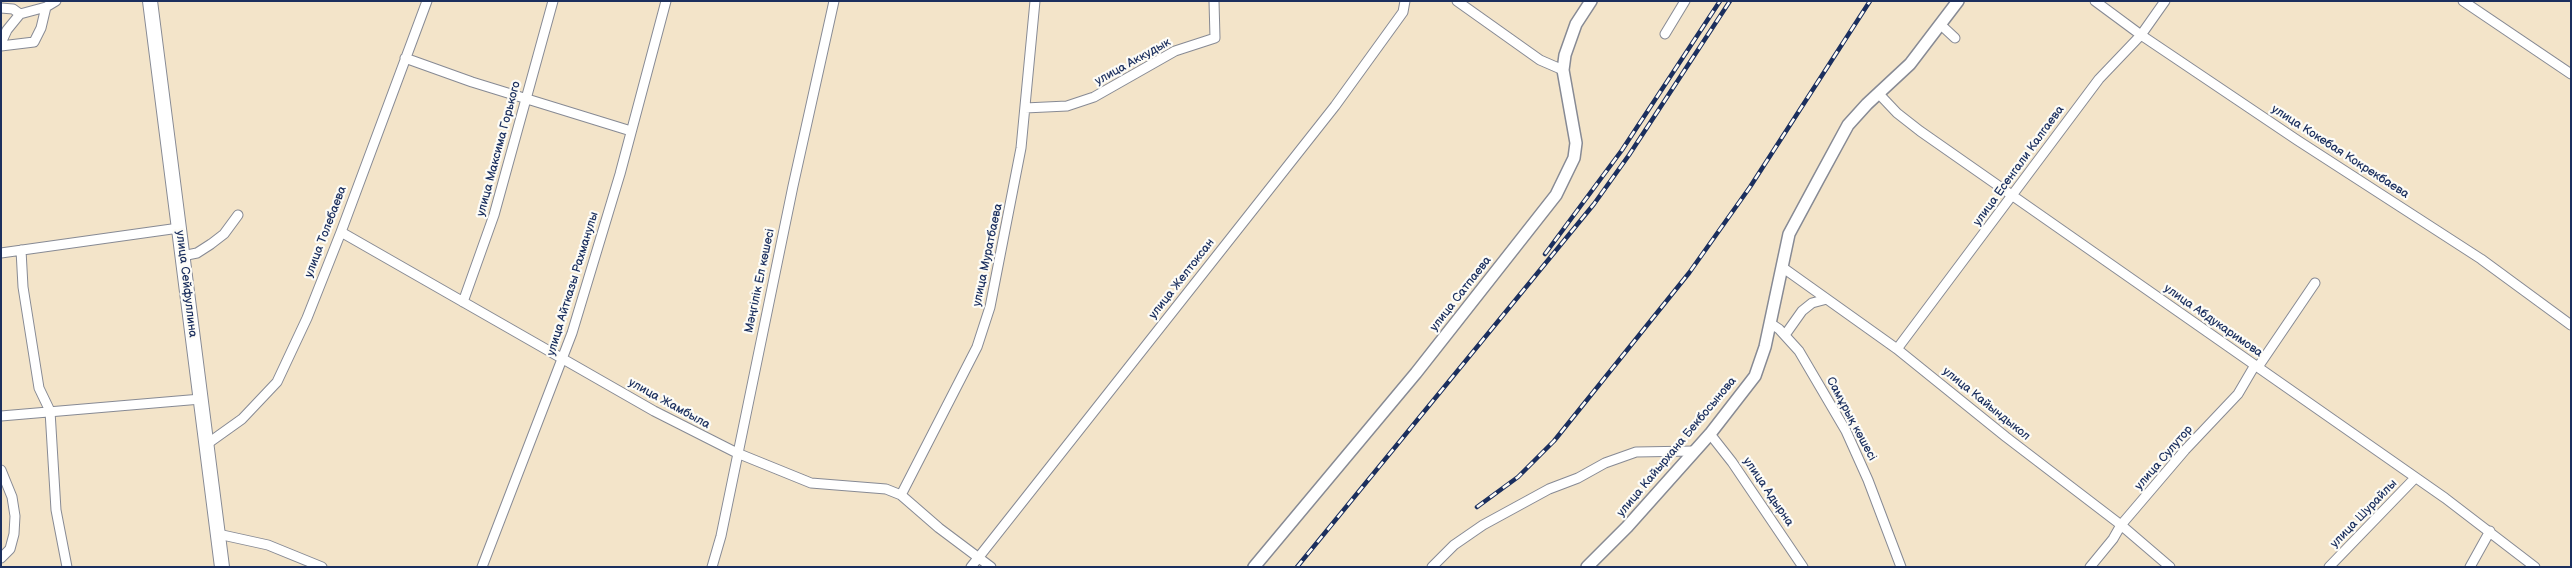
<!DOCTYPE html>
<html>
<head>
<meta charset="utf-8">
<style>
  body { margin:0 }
  #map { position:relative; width:2572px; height:568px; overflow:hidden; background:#f3e4c9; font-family:"Balsamiq Sans",sans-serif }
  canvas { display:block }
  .frame { position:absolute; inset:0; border:2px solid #1b2f5e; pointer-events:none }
</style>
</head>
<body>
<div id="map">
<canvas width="2572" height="568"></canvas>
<div class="frame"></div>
</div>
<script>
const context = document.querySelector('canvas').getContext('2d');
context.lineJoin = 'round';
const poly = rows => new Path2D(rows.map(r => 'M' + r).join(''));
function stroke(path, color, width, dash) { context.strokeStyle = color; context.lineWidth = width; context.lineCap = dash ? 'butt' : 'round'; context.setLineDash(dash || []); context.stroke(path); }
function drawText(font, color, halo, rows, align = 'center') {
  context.font = font + ' "Balsamiq Sans",sans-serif'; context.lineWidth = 4.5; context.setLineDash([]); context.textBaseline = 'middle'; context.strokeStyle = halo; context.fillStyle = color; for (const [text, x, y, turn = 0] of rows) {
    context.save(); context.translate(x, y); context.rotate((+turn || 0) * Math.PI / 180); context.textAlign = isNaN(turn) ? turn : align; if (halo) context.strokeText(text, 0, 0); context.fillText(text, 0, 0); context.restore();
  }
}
const minor = poly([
  [1457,1,1540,60,1563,70],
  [2095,1,2141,35,2297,140,2481,259,2571,325],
  [2463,1,2571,74],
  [1,8,13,9,20,14],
  [1941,25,1955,38],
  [1665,34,1685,1],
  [1,43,7,30,20,14,46,7],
  [1,46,34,42,41,28,46,7,56,1],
  [405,58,472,82,631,131],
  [1879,94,1897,113,1920,131,2445,498,2535,567],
  [1025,108,1067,106,1094,97,1175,51,1215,38,1214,1],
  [341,232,654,411,737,453,811,483,886,489,901,495,939,528,991,567],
  [21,250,23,287,39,388,50,411,56,510,67,567],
  [1,253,179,228],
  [182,256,197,253,211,244,224,234,238,215],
  [1782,267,1897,349,2006,437,2121,525,2170,567],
  [463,302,494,215,553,1],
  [1770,323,1779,329,1799,351,1846,431,1868,480,1901,567],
  [1785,335,1802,311,1812,303,1827,299],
  [1897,349,2099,79,2141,35,2165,1],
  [2258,367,2315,283],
  [1,416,201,399],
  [1710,434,1732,462,1803,567],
  [207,444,242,419,277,382,307,318,341,232,427,1],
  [1,470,12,497,15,516,14,534,10,549,1,558],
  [901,495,977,347,990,307,1021,148,1035,1],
  [218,534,268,545,322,567],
  [482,567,572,333,620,174,666,1],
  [712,567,721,536,793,186,834,1],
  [971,567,1335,106,1403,12,1405,1],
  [1432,567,1454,545,1483,525,1549,489,1578,478,1605,463,1636,452,1694,451],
  [2090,567,2113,539,2121,525,2185,450,2238,394,2255,365],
  [2329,567,2415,478],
  [2470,567,2490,531]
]);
const tertiary = poly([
  [1254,567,1416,373,1556,195,1574,158,1576,143,1563,70,1565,55,1576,24,1591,1],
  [1587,567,1627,527,1710,434,1755,376,1765,347,1789,234,1817,182,1848,125,1867,104,1910,64,1958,1]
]);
const primary = poly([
  [150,1,222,567]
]);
const rail = poly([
  [1545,254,1622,150,1720,1],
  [1477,507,1518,477,1554,441,1689,273,1750,187,1870,1],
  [1297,567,1594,204,1629,155,1730,1]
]);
const streetNames = [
  ["улица Аккудык",1133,62,-29],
  ["улица Максима Горького",499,149,-75],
  ["улица Кокебая Кокрекбаева",2340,152,33],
  ["улица Есенгали Калгаева",2019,166,-54],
  ["улица Толебаева",326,232,-69],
  ["улица Муратбаева",988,255,-78],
  ["улица Желтоксан",1182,279,-52],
  ["Мәңгілік Ел көшесі",760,281,-78],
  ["улица Сейфуллина",186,284,83],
  ["улица Айтказы Рахманулы",573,284,-73],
  ["улица Сатпаева",1461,294,-52],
  ["улица Абдукаримова",2213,321,35],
  ["улица Жамбыла",669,404,29],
  ["улица Кайындыкол",1986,404,39],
  ["Самұрық көшесі",1851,419,62],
  ["улица Кайырхана Бекбосынова",1677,447,-50],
  ["улица Сулутор",2164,458,-49],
  ["улица Адырна",1768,492,56],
  ["улица Шурайлы",2364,514,-46]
];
stroke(minor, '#878a94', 11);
stroke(tertiary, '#878a94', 14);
stroke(primary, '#878a94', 16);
stroke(minor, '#fff', 9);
stroke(tertiary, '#fff', 11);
stroke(primary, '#fff', 14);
stroke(rail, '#1b2f5e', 4.5);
stroke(rail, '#fdfcf7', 2.5, [8]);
drawText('12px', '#1b2f5e', '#fdfcf7', streetNames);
</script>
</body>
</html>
